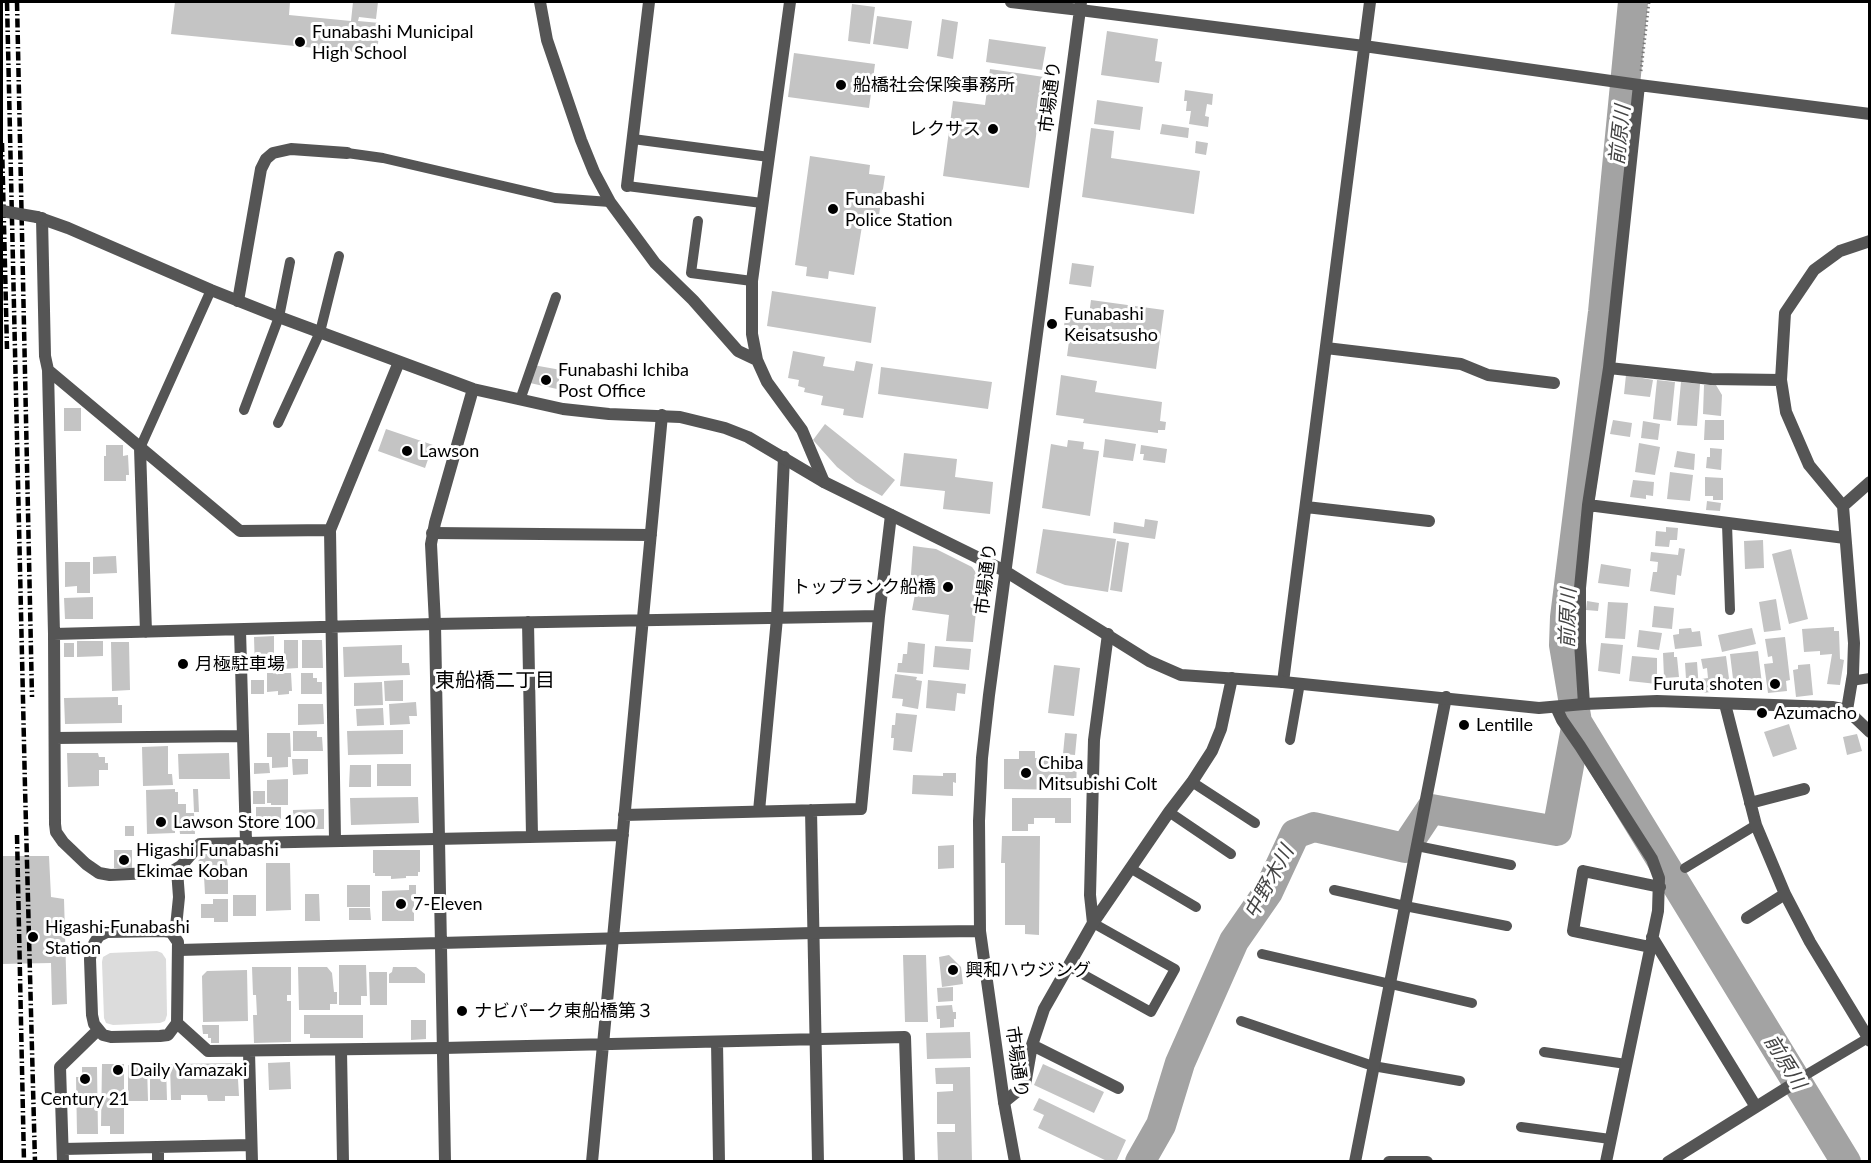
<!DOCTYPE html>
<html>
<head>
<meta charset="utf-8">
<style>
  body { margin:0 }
  #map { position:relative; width:1871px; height:1163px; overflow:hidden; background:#fff; font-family:Lato,sans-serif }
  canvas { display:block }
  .frame { position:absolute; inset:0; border:3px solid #000; pointer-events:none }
</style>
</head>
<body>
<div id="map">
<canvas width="1871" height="1163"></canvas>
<div class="frame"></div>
</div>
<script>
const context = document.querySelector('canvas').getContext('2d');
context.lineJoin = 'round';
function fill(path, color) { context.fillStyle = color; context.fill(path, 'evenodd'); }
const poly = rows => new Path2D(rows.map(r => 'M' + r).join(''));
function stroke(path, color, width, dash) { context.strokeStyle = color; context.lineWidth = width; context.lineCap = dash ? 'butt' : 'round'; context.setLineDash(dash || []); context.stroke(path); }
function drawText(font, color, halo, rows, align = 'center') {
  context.font = font + ' Lato,"Noto Sans JP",sans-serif'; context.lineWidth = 6; context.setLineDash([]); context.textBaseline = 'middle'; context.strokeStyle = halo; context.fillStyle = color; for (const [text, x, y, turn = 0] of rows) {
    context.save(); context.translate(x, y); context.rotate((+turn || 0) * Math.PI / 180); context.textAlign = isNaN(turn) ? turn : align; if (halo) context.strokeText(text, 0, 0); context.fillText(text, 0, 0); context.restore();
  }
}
const green = poly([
  [157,951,162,953,166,959,167,1015,165,1021,160,1023,113,1025,106,1023,104,1018,102,962,103,957,110,953]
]);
const river = poly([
  [1633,2,1603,312,1565,617,1564,645,1577,722,1846,1162],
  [1140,1162,1161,1125,1180,1063,1234,941,1268,892,1295,834,1314,827,1405,848,1431,809,1557,831,1577,722]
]);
const building = poly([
  [175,2,290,2,289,15,351,21,353,2,378,2,376,19,359,17,358,21,380,23,377,54,171,34],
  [852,4,875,7,870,44,848,41],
  [877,16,912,21,908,49,873,44],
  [942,19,958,22,953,59,937,56],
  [1107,31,1158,39,1155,61,1162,62,1159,83,1101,75],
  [989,39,1046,47,1042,70,986,62],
  [794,53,875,64,869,108,788,97],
  [990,69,1044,77,1029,188,943,176,953,101,985,105],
  [1185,90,1213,94,1212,105,1207,104,1205,116,1209,117,1208,127,1189,124,1191,111,1186,111,1187,101,1184,101],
  [1097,100,1143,107,1140,130,1094,124],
  [1162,124,1189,128,1188,138,1160,134],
  [1091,128,1114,131,1111,158,1200,171,1194,214,1082,197],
  [1196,141,1208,143,1206,155,1195,153],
  [810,156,870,165,869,174,885,176,877,228,862,226,854,275,829,271,828,279,806,276,807,267,795,265],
  [1072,263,1094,266,1091,287,1069,284],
  [772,291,876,307,871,343,767,326],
  [1091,300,1164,310,1156,369,1067,356,1070,334,1063,333,1066,312,1089,315],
  [793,351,825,357,823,366,854,371,856,361,873,364,863,418,843,415,844,409,821,405,823,396,804,392,805,388,798,386,799,380,788,378],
  [533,365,561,370,557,389,530,383],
  [881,367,992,382,988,409,878,394],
  [1061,375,1097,381,1095,392,1162,402,1160,421,1166,422,1165,430,1158,430,1158,433,1083,423,1084,419,1056,415],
  [1626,375,1653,380,1650,397,1624,394],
  [1657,380,1675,382,1671,421,1653,419],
  [1681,382,1700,384,1697,426,1677,425],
  [1704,385,1716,385,1722,395,1721,416,1703,414],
  [64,408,81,408,81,431,64,431],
  [1613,420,1632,423,1630,437,1610,434],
  [1705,420,1724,420,1724,440,1704,440],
  [1643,421,1660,424,1658,440,1641,438],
  [825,424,895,480,882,496,856,482,837,467,813,440],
  [386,429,433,445,425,468,378,451],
  [1105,439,1136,444,1133,461,1103,457],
  [1068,440,1084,442,1083,449,1099,451,1090,516,1042,508,1051,444,1067,447],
  [1639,443,1660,447,1655,475,1635,472],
  [106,445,123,445,123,456,128,455,129,475,126,475,126,481,104,481,104,456,106,456],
  [1141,445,1167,449,1165,463,1143,460,1144,454,1140,454],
  [1710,448,1722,449,1721,470,1706,468,1707,457,1710,457],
  [1677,451,1695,454,1694,470,1674,467],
  [904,453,957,459,955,477,993,482,990,514,943,509,945,491,900,486],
  [1670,472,1693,475,1690,501,1667,499],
  [1705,477,1723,478,1723,500,1713,500,1713,496,1705,496],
  [1633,480,1654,482,1653,496,1646,495,1646,499,1630,497],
  [1707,501,1721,503,1720,511,1706,510],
  [1145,519,1158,521,1155,539,1113,533,1114,522,1144,527],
  [1666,527,1678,528,1677,540,1670,540,1669,547,1655,546,1656,531,1666,532],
  [1043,529,1116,539,1108,592,1065,585,1036,573],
  [1763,540,1764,568,1745,569,1744,541],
  [1117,541,1129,543,1122,592,1110,590],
  [913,546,936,549,972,567,977,574,979,581,973,642,946,641,949,615,912,610,916,589,910,588],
  [1679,548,1685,549,1681,576,1677,575,1675,595,1650,591,1653,572,1657,572,1658,562,1650,561,1651,552,1678,555],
  [1791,549,1808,619,1789,624,1772,554],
  [116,556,117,573,93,574,93,557],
  [65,562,90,562,90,593,77,593,77,586,65,587],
  [1601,564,1631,569,1629,587,1598,583],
  [93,597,93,619,65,619,64,598],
  [1776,599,1781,630,1764,632,1759,602],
  [1587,601,1599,603,1598,611,1586,610],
  [1608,602,1628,603,1625,639,1605,638],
  [1654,606,1674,608,1672,629,1652,627],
  [1834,627,1834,631,1839,631,1840,659,1844,660,1840,685,1827,684,1832,654,1820,655,1820,651,1804,652,1802,629],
  [1691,628,1692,632,1700,631,1702,646,1675,649,1673,635,1679,634,1679,629],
  [1752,628,1756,644,1722,652,1718,635],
  [1639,630,1662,633,1659,650,1637,647],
  [274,636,274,670,255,670,254,637],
  [1785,637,1790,680,1786,681,1787,691,1768,693,1764,664,1773,663,1772,656,1768,657,1765,639],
  [284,640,298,640,298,668,282,669,282,655,284,655],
  [302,640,322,640,323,668,302,668],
  [77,641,103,641,103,656,77,657],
  [111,642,129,642,130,690,112,691],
  [908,642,925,644,923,674,897,672,898,663,902,663,903,654,907,654],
  [64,643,74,643,74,657,64,657],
  [1601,643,1623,645,1620,674,1598,671],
  [402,645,402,663,409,663,410,675,344,677,343,647],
  [935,646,971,649,969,670,933,667],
  [1758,651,1762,684,1734,687,1730,654],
  [1674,652,1674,657,1677,657,1679,677,1664,678,1663,653],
  [1632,656,1657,658,1657,684,1629,681],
  [1726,656,1730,686,1724,686,1725,690,1703,693,1701,679,1708,678,1707,668,1703,669,1701,659],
  [1697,662,1699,690,1690,690,1689,679,1686,679,1685,663],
  [1810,664,1813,695,1796,697,1793,670,1798,669,1798,665],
  [1054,665,1080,668,1074,716,1048,713],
  [267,673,291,673,292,691,289,691,289,694,278,695,278,691,267,692],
  [301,673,313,673,313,678,317,678,317,682,322,682,322,694,301,694],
  [895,674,917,677,916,680,922,681,918,709,902,706,903,699,892,698],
  [251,680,264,680,264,694,251,694],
  [403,680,403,701,385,701,384,681],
  [928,680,966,684,965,694,957,693,955,711,926,708],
  [382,682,383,705,354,706,354,683],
  [118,697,118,705,122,705,122,723,65,724,64,698],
  [416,702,417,716,409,716,410,724,390,725,389,704],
  [298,704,323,704,324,724,298,725],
  [383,708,384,725,357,726,356,709],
  [896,713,917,715,912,752,893,750,894,738,891,738,892,725,895,725],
  [1789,724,1797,749,1773,757,1764,732],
  [403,730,403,754,348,755,347,731],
  [293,731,317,731,317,737,322,737,323,751,293,751],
  [267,733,290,733,291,757,288,757,288,767,272,768,272,757,267,757],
  [1065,733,1077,734,1075,755,1063,754],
  [1857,734,1862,751,1847,755,1843,737],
  [168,746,168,774,172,774,173,785,143,786,142,747],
  [1019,751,1035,751,1035,758,1077,759,1076,790,1004,789,1004,759,1019,759],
  [67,753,98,753,99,757,105,757,105,763,108,763,108,770,99,770,99,786,68,787],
  [229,753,230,779,179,779,178,754],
  [292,759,308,759,308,774,293,775],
  [254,763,269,763,270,773,254,774],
  [377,764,411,764,411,786,377,786],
  [350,765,371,765,371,787,349,787],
  [943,773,956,773,956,783,953,782,953,796,912,794,913,775,943,776],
  [288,779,288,805,271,805,271,803,267,803,267,780],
  [175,789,175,792,178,792,178,804,186,804,186,813,194,813,195,834,180,834,179,824,178,830,175,830,175,833,147,834,146,790],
  [193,789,198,789,199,812,194,812],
  [253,791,265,791,265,804,253,804],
  [418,797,419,823,351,825,350,798],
  [1012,798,1071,798,1071,823,1055,823,1055,818,1034,818,1034,824,1028,824,1028,831,1012,831],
  [256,807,281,807,281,830,256,830],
  [324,809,324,829,293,829,293,810],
  [125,826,134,826,134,836,125,836],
  [1002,836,1040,836,1039,935,1025,934,1025,925,1005,925,1005,863,1001,863],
  [954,845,954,868,938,869,938,846],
  [114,850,132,850,132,868,114,868],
  [373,850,420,850,420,872,418,872,418,876,406,876,406,878,391,879,391,876,375,876,375,873,373,873],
  [205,854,226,854,229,874,198,874,198,861],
  [2,856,49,856,51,897,64,899,67,1004,52,1005,51,963,2,964],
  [266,863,290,863,291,910,266,911],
  [204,876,228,876,228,894,205,894],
  [347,885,370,885,370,907,347,907],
  [409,885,416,885,416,895,414,895,414,921,382,921,382,891,409,890],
  [305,894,319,894,320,921,305,921],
  [233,895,256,895,256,916,233,916],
  [213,899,228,899,228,922,214,922,214,918,201,918,201,904,213,904],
  [349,908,370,908,371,920,349,920],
  [903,955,926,955,928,1022,905,1022],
  [949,955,961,967,963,984,942,987,939,957],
  [339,965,366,965,367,996,361,996,361,1005,339,1005],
  [252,967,291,967,291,995,287,995,287,1001,291,1001,291,1042,254,1043,253,1015,257,1015,256,995,253,995],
  [298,967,327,967,332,973,334,992,337,992,337,1004,330,1004,330,1010,299,1010],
  [393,967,416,967,425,974,425,983,389,983,389,974,392,972],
  [247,970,248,1021,203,1022,202,976,207,971],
  [369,972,387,972,387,1005,370,1005],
  [953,987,953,1001,938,1002,937,988],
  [952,1005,953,1012,956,1012,956,1019,954,1019,954,1027,940,1028,940,1019,937,1019,936,1006],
  [304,1015,363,1015,363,1038,310,1038,310,1034,304,1034],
  [411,1020,426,1020,426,1039,411,1040],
  [202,1025,219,1025,219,1043,211,1043,211,1038,208,1038,208,1034,203,1034],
  [970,1032,971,1058,927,1059,926,1033],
  [290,1062,291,1089,269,1090,268,1063],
  [237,1063,239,1096,225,1096,225,1101,208,1101,207,1095,181,1095,181,1100,171,1100,170,1064],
  [102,1064,124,1064,124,1134,110,1134,110,1126,101,1126],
  [1043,1064,1104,1092,1094,1113,1034,1085],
  [128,1065,147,1065,148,1101,128,1101],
  [150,1065,166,1065,167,1100,150,1100],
  [82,1067,97,1067,98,1134,77,1134,76,1077,82,1077],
  [970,1067,972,1162,938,1162,937,1132,955,1132,955,1124,937,1124,937,1092,953,1091,953,1084,936,1084,935,1068],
  [1039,1098,1126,1140,1116,1162,1109,1162,1038,1128,1044,1115,1033,1110]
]);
const path = poly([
  [1641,71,1649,2]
]);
const service = poly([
  [633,139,769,157],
  [347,153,383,158,555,198,610,202],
  [627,186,762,203],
  [698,221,691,273,752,281],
  [520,400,556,297],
  [244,410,279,317,290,262],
  [278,423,320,332,339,256],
  [140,448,211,290],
  [1727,524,1730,610],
  [1851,681,1870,678],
  [1290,740,1300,683],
  [1192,782,1255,823],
  [1169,812,1231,854],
  [1417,846,1511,865],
  [1130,868,1196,907],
  [1685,868,1756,825],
  [1334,890,1405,906,1507,926],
  [1262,954,1472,1003],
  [1068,966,1151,1012,1175,969,1093,923],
  [1241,1021,1373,1066,1460,1081],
  [1544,1052,1626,1064],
  [1804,1076,1868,1038],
  [1521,1127,1610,1139]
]);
const minor = poly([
  [540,2,547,40,581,140,594,172,610,202,655,263,693,300,738,351,757,360],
  [790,2,752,281,752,334,757,360,767,382,802,430,824,482],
  [1080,10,1364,46,1639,85,1870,114],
  [627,186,649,2],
  [42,218,45,356,48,370,54,634,55,824,56,832,63,842,86,864,99,873,110,875,171,872,181,866,200,844,623,835],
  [238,301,261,169,266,159,273,153,291,149,347,153],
  [1326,348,1461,364,1488,375,1554,383],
  [1609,368,1711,379,1781,380],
  [48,370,240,531,330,530],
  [140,448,146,632],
  [1588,505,1845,538],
  [1843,506,1870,482],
  [1306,507,1429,521],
  [432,533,651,535],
  [528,622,532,836],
  [240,630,246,842],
  [54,634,435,624,879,616],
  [1283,682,1370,2],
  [1584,704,1580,642,1580,588,1588,505,1609,368,1639,85],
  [1725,704,1756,825,1785,894,1810,942,1870,1041],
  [1556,707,1562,720,1580,746,1652,859,1659,878,1658,911,1606,1162],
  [1847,710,1853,674,1854,643,1843,506,1809,465,1786,412,1781,380,1785,313,1814,270,1840,251,1870,241],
  [55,738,243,736],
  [1750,803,1804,789],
  [811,810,818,1162],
  [759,811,777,618,784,457],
  [624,815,861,809,879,616,891,515],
  [335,840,330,530,399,362],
  [1747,918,1785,894],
  [1093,923,1090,895,1094,740,1108,634],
  [163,931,171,932,178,942,177,1023,168,1035,160,1036,111,1037,103,1035,94,1024,92,1015,90,959,92,948,95,942,99,936,107,932,163,931],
  [175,937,179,897,177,870],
  [1652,937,1756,1107],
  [1650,947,1573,931,1583,871,1660,887],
  [177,1023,208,1051,443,1048,905,1037,909,1162],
  [717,1042,719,1162],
  [1032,1045,1118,1088],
  [341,1050,343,1162],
  [249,1052,252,1162],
  [1004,1102,1025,1085,1032,1045,1044,1009,1093,923,1169,812,1192,782,1212,751,1221,729,1232,678],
  [158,1147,158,1162],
  [63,1149,251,1145],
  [63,1162,60,1067,98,1030],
  [592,1162,662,415],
  [1355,1162,1446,697],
  [1389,1162,1427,1162],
  [1668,1162,1788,1087]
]);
const tertiary = poly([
  [1011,2,1080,10],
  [37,217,68,228,211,290,279,317,473,389,563,409,609,414,680,417,725,428,748,437,824,482,1005,571,1149,661,1181,675,1283,682,1539,708,1584,704,1657,701,1832,707,1847,710,1870,732],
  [179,950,813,933,980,931],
  [445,1162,435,624,431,544,435,523,473,389],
  [1015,1162,1004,1102,980,931,979,821,982,758,989,695,1081,2]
]);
const rail = poly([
  [7,2,25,787,35,1162],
  [17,2,32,697],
  [2,143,7,349],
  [17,835,24,1162]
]);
const tertiaryBridge = poly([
  [2,211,37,217]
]);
const markers = [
  [300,42,6,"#000"],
  [841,85,6,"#000"],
  [993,129,6,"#000"],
  [833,209,6,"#000"],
  [1052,324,6,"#000"],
  [546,380,6,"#000"],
  [407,451,6,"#000"],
  [948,587,6,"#000"],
  [183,664,6,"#000"],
  [1775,684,6,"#000"],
  [1762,713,6,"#000"],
  [1464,725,6,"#000"],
  [1026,773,6,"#000"],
  [161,822,6,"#000"],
  [124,860,6,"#000"],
  [401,904,6,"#000"],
  [33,937,6,"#000"],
  [953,970,6,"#000"],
  [462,1011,6,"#000"],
  [118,1070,6,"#000"],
  [85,1079,6,"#000"]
];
const poiNames = [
  ["Funabashi Municipal",312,32],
  ["High School",312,53],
  ["船橋社会保険事務所",853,85],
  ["レクサス",981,129,"right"],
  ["Funabashi",845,199],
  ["Police Station",845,220],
  ["Funabashi",1064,314],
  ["Keisatsusho",1064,335],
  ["Funabashi Ichiba",558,370],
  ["Post Office",558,391],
  ["Lawson",419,451],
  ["トップランク船橋",936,587,"right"],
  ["月極駐車場",195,664],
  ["Furuta shoten",1763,684,"right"],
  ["Azumacho",1774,713],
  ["Lentille",1476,725],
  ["Chiba",1038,763],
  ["Mitsubishi Colt",1038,784],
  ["Lawson Store 100",173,822],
  ["Higashi Funabashi",136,850],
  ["Ekimae Koban",136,871],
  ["7-Eleven",413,904],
  ["Higashi-Funabashi",45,927],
  ["Station",45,948],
  ["興和ハウジング",965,970],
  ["ナビパーク東船橋第３",474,1011],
  ["Daily Yamazaki",130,1070],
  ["Century 21",85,1099,"center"]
];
const streetNames = [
  ["市場通り",1050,97,-83],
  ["市場通り",986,579,-83],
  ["市場通り",1017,1062,82]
];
const waterNames = [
  ["前原川",1620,135,-84],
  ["前原川",1568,618,-88],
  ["中野木川",1269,882,-61],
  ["前原川",1785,1062,58]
];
const neighbourhoodNames = [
  ["東船橋二丁目",495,681]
];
fill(green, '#dcdcdc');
stroke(river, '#a3a3a3', 30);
fill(building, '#c4c4c4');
stroke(path, '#777', 3, [1.5, 3]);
stroke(service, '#555', 10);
stroke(minor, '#555', 12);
stroke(tertiary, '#555', 12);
stroke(rail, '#000', 4.5, [9, 3, 1.5, 3]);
stroke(tertiaryBridge, '#555', 12);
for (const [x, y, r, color] of markers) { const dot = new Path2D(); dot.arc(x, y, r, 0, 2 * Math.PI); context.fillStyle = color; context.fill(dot); stroke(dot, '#fff', 2); }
drawText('18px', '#000', '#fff', poiNames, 'left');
drawText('18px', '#000', '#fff', streetNames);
drawText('italic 20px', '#444', '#fff', waterNames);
drawText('20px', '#000', '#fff', neighbourhoodNames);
</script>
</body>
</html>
